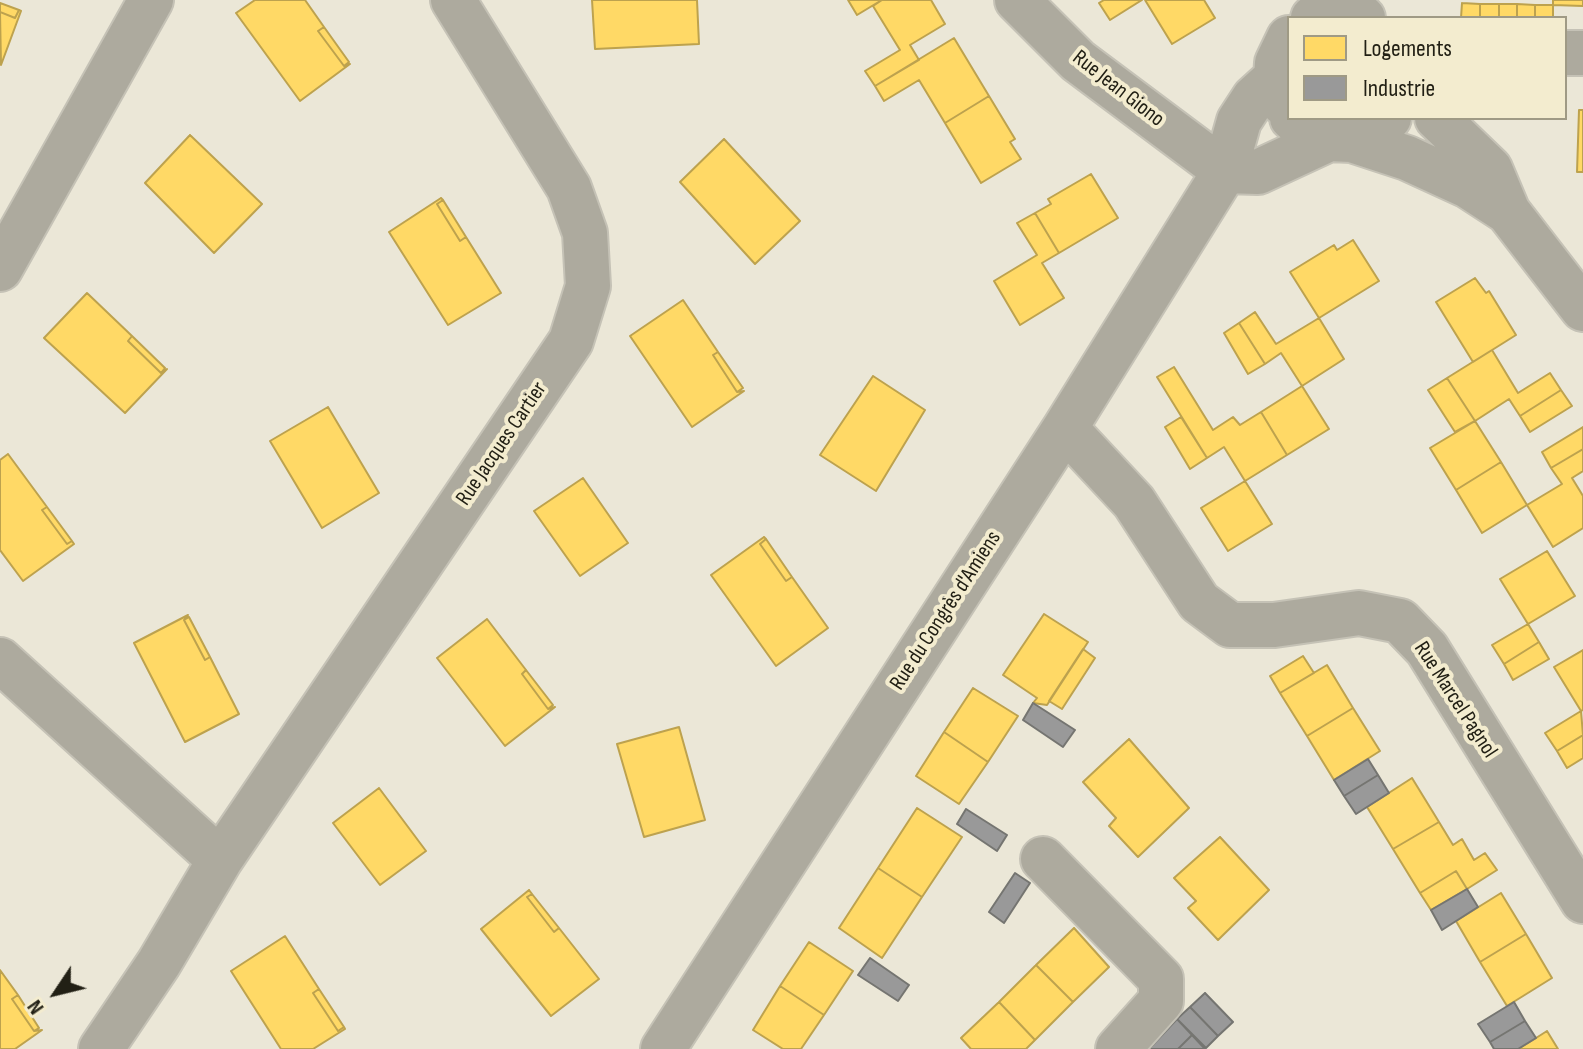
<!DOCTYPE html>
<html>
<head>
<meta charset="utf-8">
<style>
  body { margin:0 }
  #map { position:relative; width:1583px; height:1049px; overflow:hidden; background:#ebe7d7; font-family:"Sofia Sans Condensed",sans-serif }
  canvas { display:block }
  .legend { position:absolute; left:1287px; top:16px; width:280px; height:104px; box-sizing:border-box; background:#f3eccf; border:2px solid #9f9a85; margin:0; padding:10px 14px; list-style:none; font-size:24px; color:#222015 }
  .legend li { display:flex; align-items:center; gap:16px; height:40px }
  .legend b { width:40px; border:2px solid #9f9a85 }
  .north { position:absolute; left:16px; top:953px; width:80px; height:80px; -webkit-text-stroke:6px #f3eccf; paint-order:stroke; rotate:235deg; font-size:22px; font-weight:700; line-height:32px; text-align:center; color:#222015 }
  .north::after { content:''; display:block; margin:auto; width:28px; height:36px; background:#222015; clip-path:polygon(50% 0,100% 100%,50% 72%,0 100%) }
</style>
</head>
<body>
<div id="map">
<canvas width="1583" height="1049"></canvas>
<ul class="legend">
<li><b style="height:22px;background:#ffd966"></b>Logements</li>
<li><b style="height:22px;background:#999"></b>Industrie</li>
</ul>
<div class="north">N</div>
</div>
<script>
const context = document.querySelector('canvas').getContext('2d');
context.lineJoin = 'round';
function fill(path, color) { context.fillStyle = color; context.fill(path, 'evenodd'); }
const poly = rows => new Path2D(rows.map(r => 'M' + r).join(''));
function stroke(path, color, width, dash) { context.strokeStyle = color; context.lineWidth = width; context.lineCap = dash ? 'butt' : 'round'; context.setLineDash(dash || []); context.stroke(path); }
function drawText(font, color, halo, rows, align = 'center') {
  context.font = font + ' "Sofia Sans Condensed",sans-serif'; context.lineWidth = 8; context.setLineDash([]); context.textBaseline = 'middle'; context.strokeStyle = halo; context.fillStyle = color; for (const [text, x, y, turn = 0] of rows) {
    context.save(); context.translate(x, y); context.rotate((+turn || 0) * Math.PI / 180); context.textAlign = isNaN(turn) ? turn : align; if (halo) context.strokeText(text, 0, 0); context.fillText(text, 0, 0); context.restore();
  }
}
const homes = poly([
  [255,0,305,0,324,27,318,31,344,66,350,64,300,101,236,13,255,0],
  [592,0,697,0,699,44,595,49,592,0],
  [848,0,882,0,857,15,848,0],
  [882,0,931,0,945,24,910,45,919,60,875,86,865,71,900,50,873,6,882,0],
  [1104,0,1142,0,1110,20,1099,3,1104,0],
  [1145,0,1204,0,1215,18,1172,44,1145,0],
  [1553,0,1583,0,1583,6,1553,5,1553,0],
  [0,3,19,10,15,18,0,12,0,3],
  [1462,3,1480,4,1480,18,1461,18,1462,3],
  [1480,4,1499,4,1499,18,1480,18,1480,4],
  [1499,4,1517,4,1517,18,1499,18,1499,4],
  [1517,4,1535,5,1535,18,1517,18,1517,4],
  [1535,5,1553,5,1553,18,1535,18,1535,5],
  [19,10,21,11,1,65,0,12,15,18,19,10],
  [324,27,349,62,344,66,318,31,324,27],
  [954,38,989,96,945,123,919,80,884,101,875,86,954,38],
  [989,96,1015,139,1010,142,1021,159,981,183,945,123,989,96],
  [1579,110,1583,110,1583,172,1577,172,1579,110],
  [190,135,262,204,214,253,145,183,190,135],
  [724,139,800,221,755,264,680,182,724,139],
  [1091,174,1118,218,1059,253,1035,213,1051,204,1048,199,1091,174],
  [441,198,443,200,437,204,460,241,466,237,501,293,448,325,389,232,441,198],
  [443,200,466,237,460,241,437,204,443,200],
  [1035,213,1059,253,1042,263,1064,298,1020,325,994,281,1037,255,1017,223,1035,213],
  [1353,240,1379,281,1319,318,1290,272,1334,245,1337,250,1353,240],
  [1475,278,1486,293,1489,291,1516,335,1473,362,1436,302,1475,278],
  [87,293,132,336,128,341,161,373,167,369,125,413,44,338,87,293],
  [683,300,718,352,713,355,737,392,744,391,692,427,630,336,683,300],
  [1255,312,1276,344,1319,318,1344,359,1302,386,1281,353,1265,364,1239,323,1255,312],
  [1239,323,1265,364,1248,374,1224,333,1239,323],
  [132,336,165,368,161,373,128,341,132,336],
  [1492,350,1518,393,1550,373,1561,390,1520,416,1509,399,1475,421,1447,378,1492,350],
  [718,352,743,388,737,392,713,355,718,352],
  [1174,367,1213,430,1233,417,1240,425,1261,412,1287,455,1245,481,1224,447,1207,458,1157,377,1174,367],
  [873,376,925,410,876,491,820,455,873,376],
  [1447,378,1475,421,1455,432,1428,390,1447,378],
  [1302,386,1329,429,1287,455,1261,412,1302,386],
  [1561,390,1572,406,1530,432,1520,416,1561,390],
  [328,407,379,493,322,528,270,441,328,407],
  [1181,417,1207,458,1190,469,1165,427,1181,417],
  [1475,421,1501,462,1456,490,1430,448,1475,421],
  [1583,427,1583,449,1551,468,1542,452,1583,427],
  [1583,449,1583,471,1572,478,1583,496,1583,528,1553,547,1527,505,1562,484,1551,468,1583,449],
  [8,454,47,507,42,510,67,544,72,541,74,544,23,581,0,550,0,460,8,454],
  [1501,462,1527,505,1482,533,1456,490,1501,462],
  [583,478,628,543,580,576,534,511,583,478],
  [1245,481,1272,524,1228,551,1201,508,1245,481],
  [47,507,72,541,67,544,42,510,47,507],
  [764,537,766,539,760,544,786,581,792,577,828,628,776,666,711,575,764,537],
  [766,539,792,577,786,581,760,544,766,539],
  [1547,551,1575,596,1528,624,1500,579,1547,551],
  [1044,614,1088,642,1047,705,1033,703,1037,698,1003,675,1044,614],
  [188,615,184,620,205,660,210,657,239,714,185,742,134,643,188,615],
  [189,617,210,657,205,660,184,620,189,617],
  [487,619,526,670,522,674,548,709,555,707,505,746,437,658,487,619],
  [1528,624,1539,642,1504,664,1492,645,1528,624],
  [1539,642,1549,659,1513,680,1504,664,1539,642],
  [1083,649,1095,658,1062,709,1049,701,1083,649],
  [1583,650,1583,710,1581,711,1554,667,1583,650],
  [1303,656,1314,673,1280,693,1270,676,1303,656],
  [1327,665,1353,708,1307,736,1280,693,1327,665],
  [526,670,553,705,548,709,522,674,526,670],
  [973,688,1018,716,988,762,944,732,973,688],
  [1353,708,1380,751,1334,780,1307,736,1353,708],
  [1581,711,1583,735,1557,751,1545,733,1581,711],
  [679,727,705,820,644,837,617,744,679,727],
  [944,732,988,762,959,804,916,776,944,732],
  [1583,735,1583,758,1567,768,1557,751,1583,735],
  [1129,739,1189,808,1138,857,1109,826,1116,818,1083,782,1129,739],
  [1412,778,1439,822,1393,849,1367,807,1412,778],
  [379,788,426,851,380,885,333,823,379,788],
  [917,808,962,837,922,897,878,868,917,808],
  [1439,822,1453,845,1462,839,1474,860,1485,853,1497,870,1467,889,1456,871,1420,893,1393,849,1439,822],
  [1220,837,1269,890,1218,940,1188,908,1196,901,1174,878,1220,837],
  [878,868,922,897,882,958,839,928,878,868],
  [1456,871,1467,889,1431,910,1420,893,1456,871],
  [529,890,532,894,527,897,554,932,559,928,599,979,551,1016,481,929,529,890],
  [1501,893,1526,934,1480,962,1456,921,1501,893],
  [532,894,559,928,554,932,527,897,532,894],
  [1074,928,1109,967,1073,1002,1036,965,1074,928],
  [1526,934,1552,978,1507,1006,1480,962,1526,934],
  [285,936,319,989,313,993,338,1031,344,1027,345,1029,313,1049,281,1049,231,971,285,936],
  [809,942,853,971,824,1015,780,986,809,942],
  [1036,965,1073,1002,1035,1040,999,1002,1036,965],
  [0,970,18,995,12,999,34,1031,42,1030,15,1049,0,1049,0,970],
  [780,986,824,1015,801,1049,783,1049,753,1030,780,986],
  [319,989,344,1027,338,1031,313,993,319,989],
  [18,995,39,1028,34,1031,12,999,18,995],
  [999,1002,1035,1040,1026,1049,971,1049,961,1038,999,1002],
  [1547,1031,1558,1049,1518,1049,1536,1038,1547,1031]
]);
const industry = poly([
  [1033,703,1075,730,1063,747,1023,720,1033,703],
  [1368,759,1378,775,1344,796,1334,780,1368,759],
  [1378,775,1389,793,1356,814,1344,796,1378,775],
  [966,809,1007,835,997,851,957,824,966,809],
  [1015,873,1030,883,1004,923,989,912,1015,873],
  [1467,889,1478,907,1442,930,1431,910,1467,889],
  [870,958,909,985,898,1001,858,975,870,958],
  [1205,993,1233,1022,1218,1036,1190,1007,1205,993],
  [1514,1002,1525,1021,1490,1042,1478,1024,1514,1002],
  [1190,1007,1218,1036,1206,1048,1177,1019,1190,1007],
  [1177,1019,1192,1035,1178,1049,1149,1049,1177,1019],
  [1525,1021,1536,1038,1518,1049,1494,1049,1490,1042,1525,1021],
  [1192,1035,1205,1049,1178,1049,1192,1035]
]);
const minor = poly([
  [1017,0,1078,61,1225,171],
  [1313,18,1346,12,1363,18],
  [1565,53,1583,53],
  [1283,103,1276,78,1277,63,1289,38],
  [1292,118,1308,132,1329,139,1352,140,1374,131,1389,118],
  [1437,118,1490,169,1508,212,1583,309],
  [1352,140,1407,158,1468,186,1508,212],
  [1225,171,1258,172,1329,139],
  [0,269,151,0],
  [1065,428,1134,502,1199,602,1230,625,1274,625,1359,613,1400,621,1427,649,1583,901],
  [0,660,220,860],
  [1043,859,1161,979,1161,1001,1118,1049],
  [101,1049,159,963,220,860,571,341,588,286,585,233,569,188,453,0],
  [663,1049,1065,428,1225,171,1239,121,1254,98,1276,78]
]);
const streetNames = [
  ["Rue Jean Giono",1118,89,38],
  ["Rue Jacques Cartier",502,444,-56],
  ["Rue du Congrès d'Amiens",946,611,-57],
  ["Rue Marcel Pagnol",1455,700,57]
];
fill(homes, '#ffd966');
stroke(homes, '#bda24e', 2);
fill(industry, '#999');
stroke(industry, '#757571', 2);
stroke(minor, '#c5c2b6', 48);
stroke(minor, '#adaa9e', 44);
drawText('22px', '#222015', '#f3eccf', streetNames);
</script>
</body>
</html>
